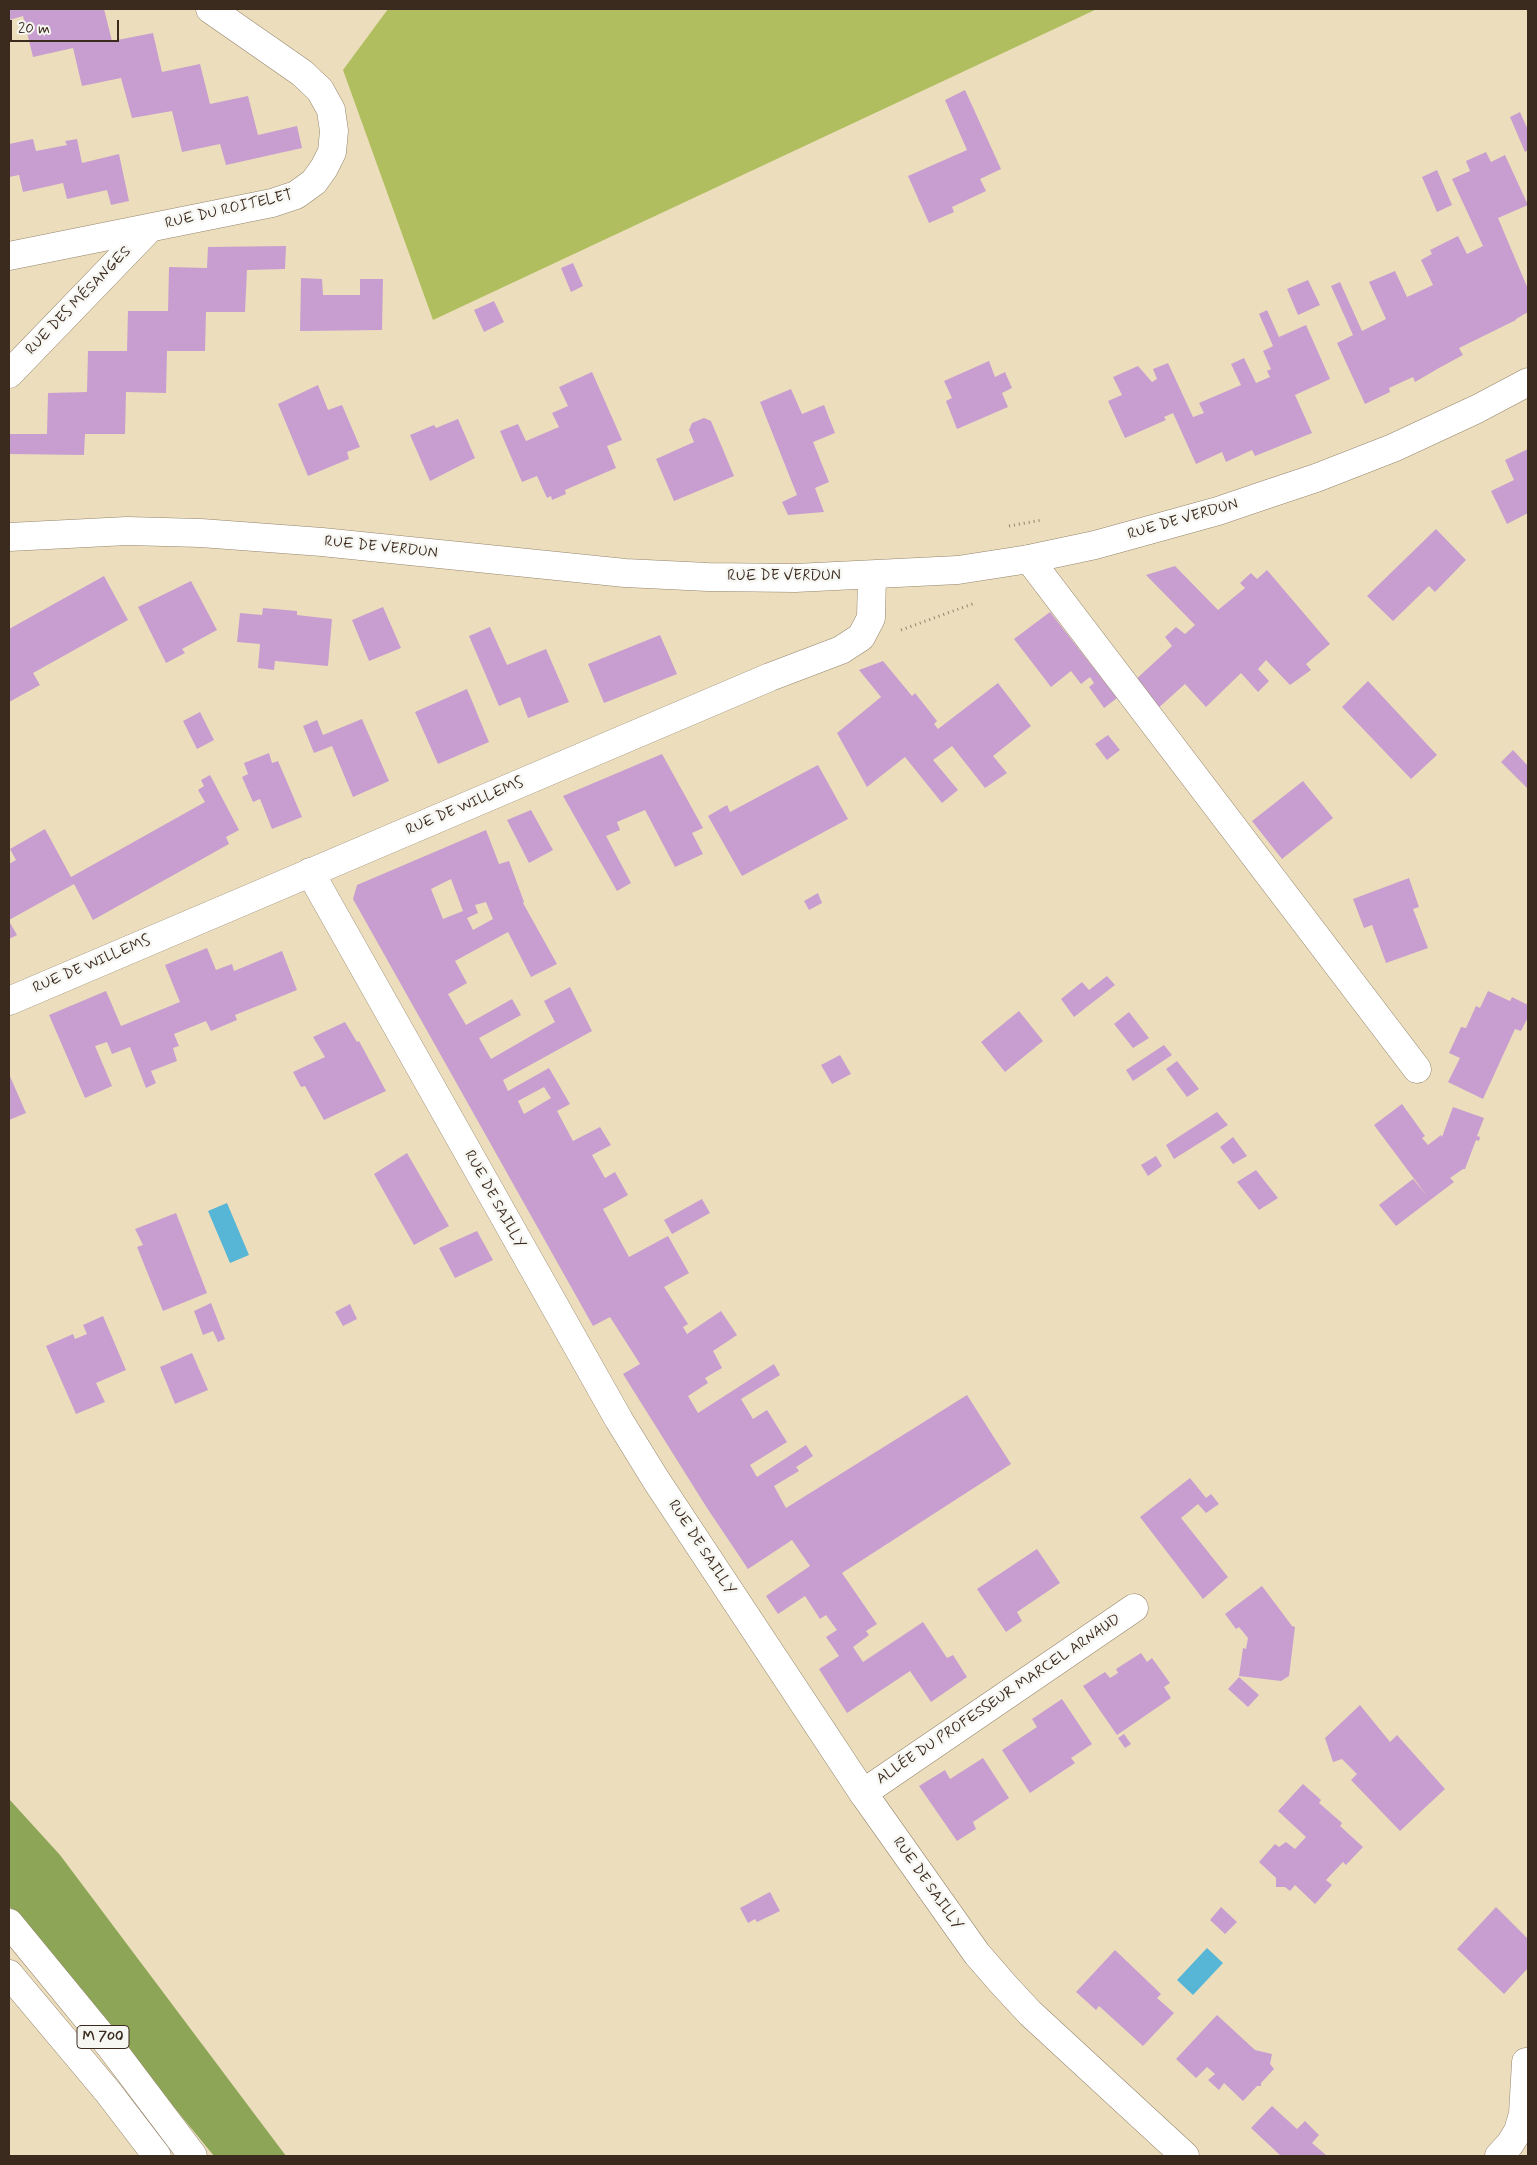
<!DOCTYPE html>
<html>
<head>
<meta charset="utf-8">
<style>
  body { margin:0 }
  #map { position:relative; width:1537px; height:2165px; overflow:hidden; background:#ecdebc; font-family:Mynerve,sans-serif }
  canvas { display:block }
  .frame { position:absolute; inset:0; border:10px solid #3b2a1e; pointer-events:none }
  .scale { position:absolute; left:10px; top:20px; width:109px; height:22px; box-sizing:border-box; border:2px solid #3b2a1e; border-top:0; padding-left:6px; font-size:15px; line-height:18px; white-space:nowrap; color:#3b2a1e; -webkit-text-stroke:4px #f6f6f2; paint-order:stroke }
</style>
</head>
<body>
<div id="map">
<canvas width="1537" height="2165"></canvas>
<div class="frame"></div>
<div class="scale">20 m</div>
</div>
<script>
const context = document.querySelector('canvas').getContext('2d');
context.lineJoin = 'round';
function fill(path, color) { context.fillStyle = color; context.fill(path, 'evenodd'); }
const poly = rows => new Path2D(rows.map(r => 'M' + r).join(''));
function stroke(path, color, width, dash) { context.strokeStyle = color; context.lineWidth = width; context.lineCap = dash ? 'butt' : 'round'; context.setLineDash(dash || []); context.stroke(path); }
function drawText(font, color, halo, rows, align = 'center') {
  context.font = font + ' Mynerve,sans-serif'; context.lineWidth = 5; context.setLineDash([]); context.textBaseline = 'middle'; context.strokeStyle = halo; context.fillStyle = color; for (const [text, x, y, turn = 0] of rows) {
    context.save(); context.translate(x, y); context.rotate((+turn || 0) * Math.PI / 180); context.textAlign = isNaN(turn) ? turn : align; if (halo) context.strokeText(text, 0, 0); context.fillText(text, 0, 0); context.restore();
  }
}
const green = poly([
  [388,9,1097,9,433,320,343,70]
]);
const forest = poly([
  [9,1799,60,1855,286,2156,214,2156,9,1906]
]);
const water = poly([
  [227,1203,249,1255,230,1263,208,1211],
  [1207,1948,1223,1963,1193,1995,1177,1980]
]);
const building = poly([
  [9,9,104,9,112,41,153,33,162,72,200,64,210,104,248,96,258,135,297,126,302,148,226,165,220,144,182,152,172,111,132,118,121,78,82,86,73,48,33,57,23,16,9,20],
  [965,90,1001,169,980,179,986,191,952,207,954,212,929,223,908,176,967,150,945,100],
  [1520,112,1528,130,1528,150,1525,152,1510,117],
  [33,139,36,151,67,145,65,141,77,139,82,163,119,154,129,201,111,205,107,190,67,199,63,183,23,192,19,175,9,177,9,144],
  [1486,152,1491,162,1505,155,1528,205,1498,218,1528,289,1528,312,1516,319,1516,320,1459,348,1463,355,1439,368,1415,382,1413,377,1389,388,1390,392,1365,404,1337,343,1353,335,1331,286,1340,282,1362,331,1386,319,1369,282,1395,271,1407,297,1433,285,1421,260,1432,254,1430,250,1458,236,1467,254,1483,246,1452,179,1470,171,1466,161],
  [1437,170,1452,205,1437,212,1422,177],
  [286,246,285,269,247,270,245,312,206,312,205,351,167,351,166,393,126,392,125,434,85,434,84,455,9,454,9,434,47,434,48,393,87,392,88,351,127,351,128,311,168,311,169,267,207,268,208,247],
  [573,263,583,286,571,292,561,268],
  [301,278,322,279,323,295,360,295,360,279,383,279,382,330,300,331],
  [1308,280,1320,305,1298,315,1287,289],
  [494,301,504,322,484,332,474,310],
  [1267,310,1279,337,1306,325,1330,379,1295,395,1312,433,1255,456,1252,450,1226,462,1222,452,1196,464,1173,413,1164,417,1166,420,1125,438,1108,401,1122,395,1113,377,1138,366,1152,382,1157,379,1153,369,1168,363,1193,417,1204,413,1199,403,1241,385,1231,364,1244,358,1256,383,1270,377,1267,371,1271,369,1263,351,1273,346,1259,314],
  [989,361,995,377,1005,372,1012,388,1002,393,1008,407,957,429,946,401,952,398,944,381],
  [592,372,622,440,607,446,616,468,565,490,566,494,552,500,551,496,547,498,537,476,522,482,500,431,518,424,526,441,559,427,552,413,568,406,559,387],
  [318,385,328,410,342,405,360,447,347,452,349,459,308,476,278,404],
  [791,389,802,414,824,405,835,433,813,442,829,482,815,488,824,512,788,515,782,502,797,495,760,402],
  [704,418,711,421,734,476,674,501,656,459,694,442,689,430,692,423],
  [458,419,475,458,430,481,410,435,434,425,436,428],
  [1528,449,1528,513,1507,524,1491,491,1514,480,1505,460],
  [1436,529,1466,560,1435,592,1429,586,1393,621,1367,596],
  [1175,566,1218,610,1245,588,1240,583,1251,573,1257,579,1267,570,1330,644,1306,664,1311,670,1290,685,1266,660,1258,669,1269,681,1258,692,1241,673,1206,707,1185,684,1155,711,1133,682,1172,646,1165,637,1176,627,1185,634,1195,625,1146,575],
  [104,576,128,620,33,673,40,685,9,702,9,629],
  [191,581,217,630,182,649,185,653,166,663,138,607],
  [383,607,401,648,369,661,352,620],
  [263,608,297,611,297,615,332,619,328,666,275,661,274,670,258,668,260,644,237,642,240,613,262,615],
  [1050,612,1117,698,1104,708,1089,687,1094,683,1090,677,1081,684,1071,671,1051,687,1014,639],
  [490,627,507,665,546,649,569,702,528,718,520,697,499,706,469,636],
  [660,635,677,674,604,703,588,664],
  [883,661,912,696,915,693,937,721,934,724,938,729,998,683,1031,726,993,756,1007,773,985,788,952,746,933,760,958,790,942,803,905,757,867,787,837,733,881,697,859,670],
  [1368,681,1437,755,1411,779,1342,707],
  [467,689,489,742,438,764,415,712],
  [200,712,214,740,197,749,183,721],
  [362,719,389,781,353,797,332,746,314,753,303,726,317,720,323,735],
  [1108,735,1120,750,1107,760,1095,744],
  [1513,750,1528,766,1528,789,1501,762],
  [269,753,272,763,278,761,302,817,272,829,260,799,253,802,242,777,248,774,244,763],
  [662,754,703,828,692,833,703,854,675,867,645,810,617,822,620,830,606,836,631,883,617,891,563,796],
  [818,765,848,819,742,876,708,816,727,805,730,812],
  [210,775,239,830,226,837,229,844,93,920,74,884,9,920,9,864,16,860,10,849,45,829,71,877,205,802,198,790,204,786,201,780],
  [1303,781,1333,818,1282,859,1252,821],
  [531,810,553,850,529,863,507,820],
  [486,830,499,864,509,861,524,902,523,903,557,964,531,977,508,932,455,961,467,983,448,994,466,1025,512,999,521,1015,479,1038,491,1059,555,1022,544,1001,570,987,592,1031,503,1080,508,1091,549,1068,570,1104,557,1111,573,1141,600,1127,611,1145,592,1155,605,1178,615,1172,628,1195,603,1209,629,1257,668,1236,689,1273,664,1287,688,1324,683,1327,687,1334,721,1311,737,1335,713,1351,722,1368,705,1378,708,1383,688,1396,698,1413,774,1364,780,1375,741,1399,753,1419,767,1410,787,1442,750,1465,757,1477,806,1445,813,1456,796,1467,799,1471,774,1486,786,1508,967,1395,1011,1464,842,1573,877,1624,866,1631,869,1635,853,1647,863,1662,923,1622,947,1658,953,1655,967,1677,931,1702,910,1671,847,1713,819,1669,839,1656,826,1637,837,1630,826,1615,820,1619,805,1596,778,1614,766,1596,810,1566,792,1540,748,1569,707,1508,623,1374,640,1364,610,1317,593,1326,353,899,357,885],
  [451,879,463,911,443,919,431,889],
  [486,902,493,919,473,930,467,918,478,913,475,905],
  [544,1087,551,1098,524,1114,518,1101],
  [1409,878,1419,907,1413,909,1428,948,1386,963,1372,925,1364,928,1353,899],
  [818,893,822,903,809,910,804,901],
  [9,921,17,935,9,939],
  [207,948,216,970,232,964,234,971,282,951,297,990,235,1015,237,1020,211,1031,206,1021,174,1034,179,1046,173,1048,177,1061,151,1071,156,1083,146,1088,130,1047,112,1054,107,1042,95,1046,112,1086,85,1098,49,1015,106,991,121,1026,180,1002,165,965],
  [1107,976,1115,985,1074,1017,1061,999,1082,982,1089,990],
  [1488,991,1510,1001,1512,997,1528,1005,1528,1017,1521,1031,1515,1029,1483,1099,1448,1082,1460,1058,1449,1053,1461,1027,1466,1028,1476,1006,1480,1008],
  [1019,1011,1043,1041,1005,1072,981,1042],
  [1129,1012,1149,1038,1133,1048,1114,1024],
  [345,1022,357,1042,359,1041,386,1091,324,1120,305,1086,301,1087,293,1072,325,1057,313,1037],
  [1164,1045,1172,1055,1133,1081,1126,1070],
  [840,1055,851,1074,832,1084,821,1065],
  [1177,1061,1199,1089,1187,1097,1166,1069],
  [9,1074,26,1113,9,1120],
  [1402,1104,1425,1136,1422,1138,1428,1145,1441,1135,1442,1137,1453,1107,1484,1118,1477,1136,1480,1137,1479,1141,1476,1140,1465,1169,1463,1169,1450,1178,1454,1182,1396,1226,1379,1205,1413,1179,1427,1196,1374,1125],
  [1217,1112,1228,1125,1174,1159,1166,1145],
  [1233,1137,1247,1156,1233,1164,1220,1147],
  [407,1153,449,1226,414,1245,374,1174],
  [1156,1156,1162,1166,1148,1176,1141,1165],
  [1256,1170,1278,1198,1259,1210,1237,1182],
  [702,1199,710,1213,672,1234,664,1220],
  [176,1213,207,1293,163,1311,137,1247,143,1245,135,1229],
  [477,1231,493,1260,455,1278,439,1248],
  [211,1303,225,1339,218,1342,213,1331,203,1335,194,1311],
  [350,1304,357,1319,343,1326,335,1312],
  [103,1316,126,1370,96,1383,105,1402,76,1414,46,1346,73,1334,75,1339,87,1334,83,1325],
  [192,1353,208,1390,175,1404,160,1367],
  [1190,1478,1206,1498,1211,1494,1219,1504,1206,1513,1198,1504,1181,1518,1228,1577,1203,1599,1140,1517],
  [1037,1549,1060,1583,1017,1612,1022,1621,1006,1632,977,1589],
  [1262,1586,1292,1626,1295,1627,1289,1676,1281,1681,1239,1676,1243,1648,1246,1649,1248,1638,1239,1627,1236,1629,1225,1614],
  [1141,1653,1147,1662,1152,1658,1170,1683,1164,1687,1171,1698,1117,1735,1083,1686,1105,1672,1110,1678,1118,1673,1116,1669],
  [1239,1677,1259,1695,1248,1707,1228,1689],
  [1062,1699,1092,1744,1071,1758,1075,1763,1030,1793,1002,1750,1037,1727,1032,1719],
  [1360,1705,1390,1742,1397,1735,1445,1789,1400,1831,1351,1780,1357,1774,1342,1759,1333,1762,1325,1738],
  [1124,1734,1131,1744,1125,1748,1118,1738],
  [983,1758,1009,1798,973,1822,976,1829,957,1841,919,1786,945,1770,950,1779],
  [1303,1784,1321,1800,1319,1803,1342,1823,1340,1826,1363,1847,1346,1865,1343,1862,1326,1880,1332,1885,1315,1904,1295,1885,1290,1891,1285,1887,1276,1887,1276,1878,1259,1862,1275,1844,1279,1847,1286,1842,1295,1849,1306,1837,1278,1811],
  [770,1892,780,1911,757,1922,755,1919,748,1923,740,1908],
  [1221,1907,1237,1922,1225,1934,1210,1920],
  [1496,1907,1528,1939,1528,1968,1504,1994,1457,1949],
  [1115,1950,1161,1994,1157,1998,1174,2013,1143,2046,1099,2006,1096,2010,1076,1992],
  [1217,2015,1255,2050,1272,2054,1270,2064,1274,2069,1261,2083,1261,2086,1257,2086,1243,2101,1224,2083,1219,2090,1208,2080,1215,2074,1207,2067,1196,2078,1176,2059],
  [1272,2106,1297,2129,1305,2121,1319,2135,1312,2143,1327,2156,1281,2156,1251,2128]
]);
const path = poly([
  [1009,526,1042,520],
  [901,630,975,603]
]);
const street = poly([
  [9,256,272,203,296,195,314,182,324,168,332,152,334,131,331,110,320,90,302,73,210,9],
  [9,374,149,229],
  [1029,559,1417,1069],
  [9,1001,770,677,841,650,861,637,871,618,872,576],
  [863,1793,1134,1608],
  [1499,2156,1510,2144,1518,2131,1523,2114,1526,2062]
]);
const secondary = poly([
  [9,537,127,531,201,533,322,542,625,573,708,577,795,578,958,570,1029,559,1095,545,1218,511,1268,494,1316,478,1393,448,1477,409,1528,382],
  [310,872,619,1420,656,1480,863,1793,977,1954,1004,1985,1030,2013,1185,2156]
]);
const highway = poly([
  [9,1923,110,2046,193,2156],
  [9,1974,108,2092,157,2156]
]);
const shields = [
  [103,2037,52]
];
const shieldNames = [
  ["M 700",103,2037]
];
const streetNames = [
  ["RUE DU ROITELET",229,210,-13],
  ["RUE DES MÉSANGES",79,301,-46],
  ["RUE DE VERDUN",1183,520,-16],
  ["RUE DE VERDUN",381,548,6],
  ["RUE DE VERDUN",784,577],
  ["RUE DE WILLEMS",465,807,-23],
  ["RUE DE WILLEMS",92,965,-23],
  ["RUE DE SAILLY",494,1200,61],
  ["RUE DE SAILLY",701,1548,57],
  ["ALLÉE DU PROFESSEUR MARCEL ARNAUD",999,1700,-34],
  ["RUE DE SAILLY",927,1884,55]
];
fill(green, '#b1be60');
fill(forest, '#8ca556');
fill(water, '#57b5d5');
fill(building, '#c79ecf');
stroke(street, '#94846d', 29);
stroke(secondary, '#94846d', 29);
stroke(highway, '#94846d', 29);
stroke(path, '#94846d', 3, [1, 4]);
stroke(street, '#fff', 28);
stroke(secondary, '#fff', 28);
stroke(highway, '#fff', 28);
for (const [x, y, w] of shields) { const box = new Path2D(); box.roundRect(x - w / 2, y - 11.5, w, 23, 4); context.fillStyle = '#f6f6f2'; context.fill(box); stroke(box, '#3b2a1e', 1); }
drawText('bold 14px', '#3b2a1e', null, shieldNames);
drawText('15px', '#3b2a1e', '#f6f6f2', streetNames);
</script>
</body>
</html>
